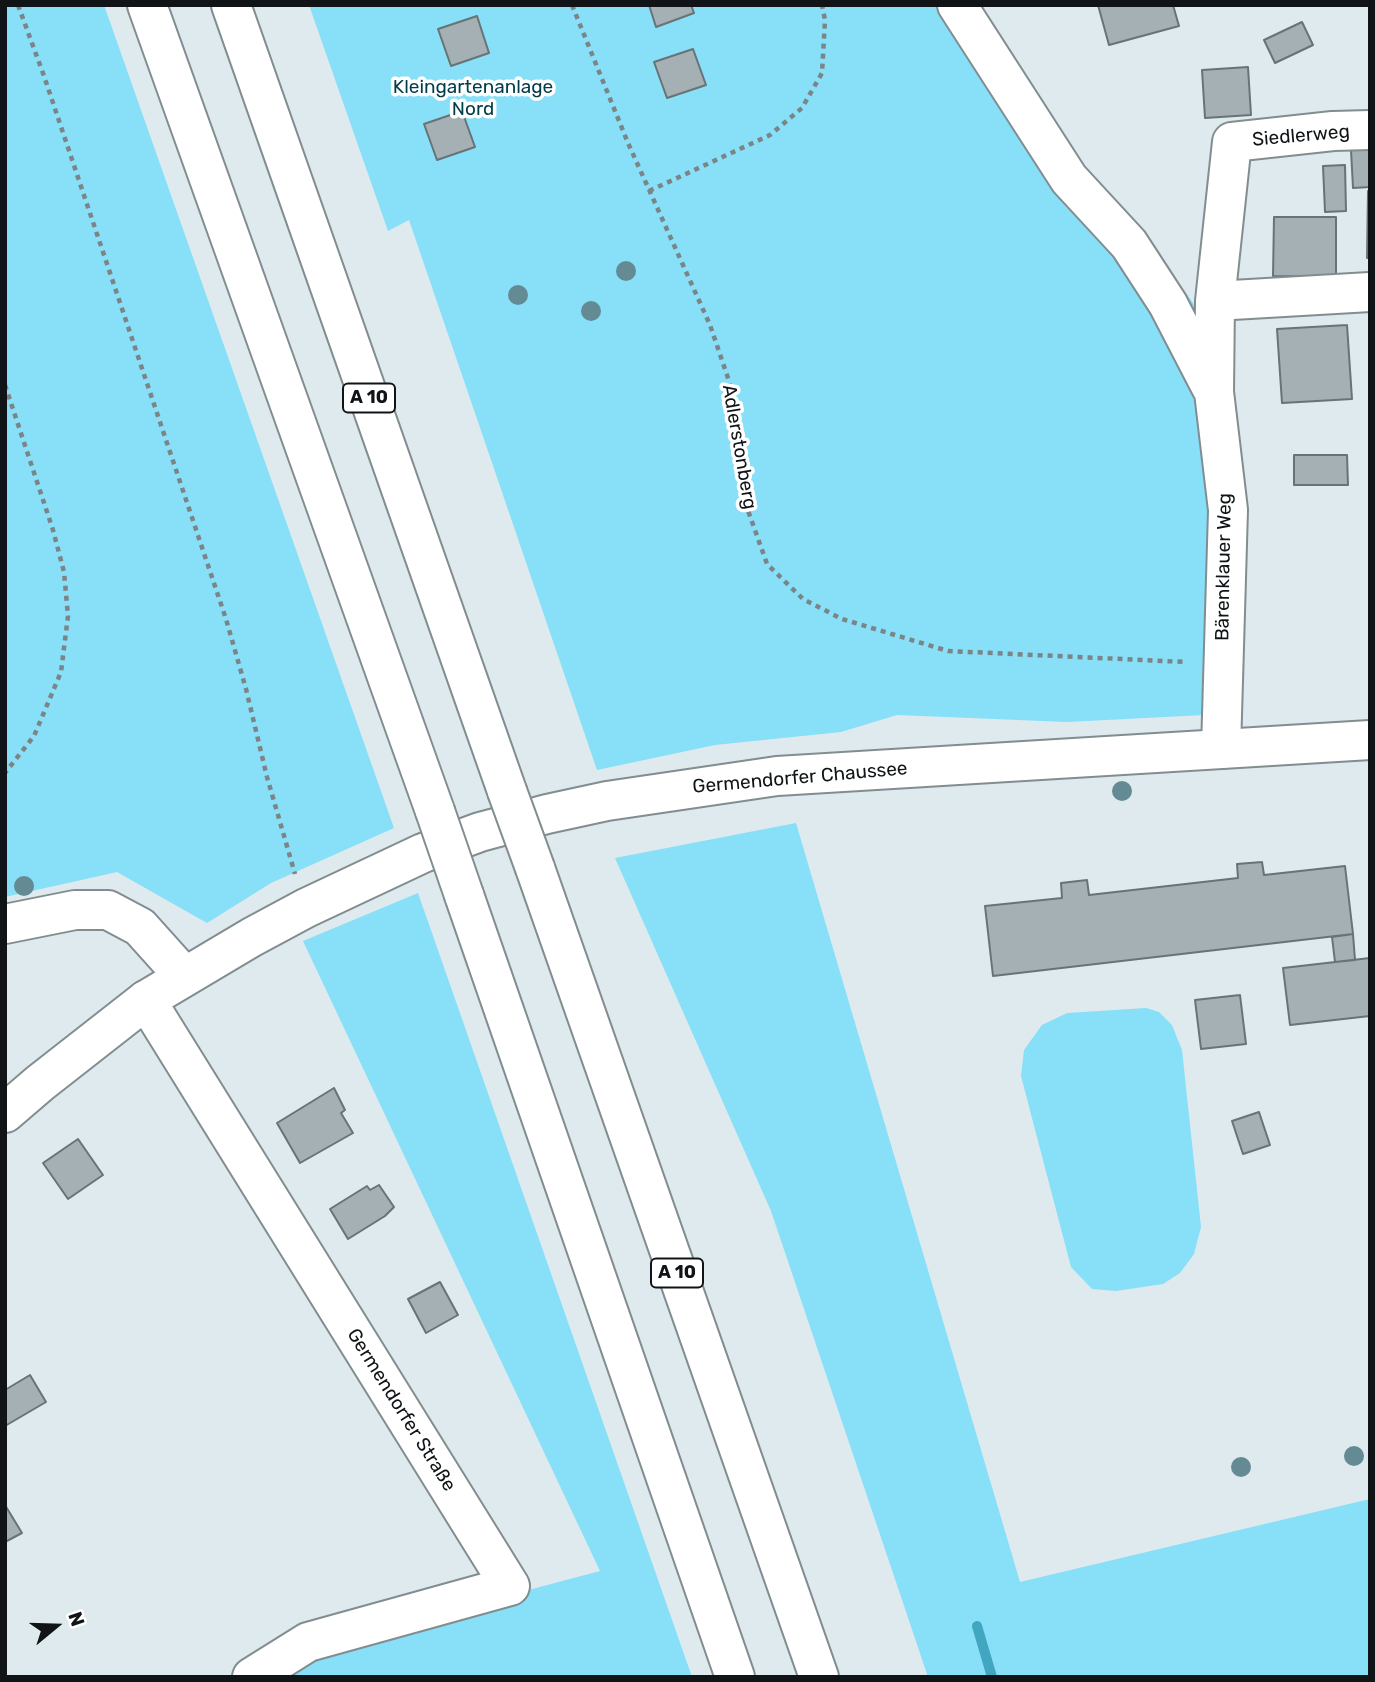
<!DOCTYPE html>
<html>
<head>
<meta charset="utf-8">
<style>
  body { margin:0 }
  #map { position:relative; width:1375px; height:1682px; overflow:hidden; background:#deeaee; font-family:Rubik,sans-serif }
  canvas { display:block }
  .frame { position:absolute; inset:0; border:7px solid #101416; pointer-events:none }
  .north { position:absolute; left:21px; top:1591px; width:70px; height:70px; -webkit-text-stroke:5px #fff; paint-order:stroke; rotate:71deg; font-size:19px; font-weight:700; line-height:28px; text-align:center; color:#101416 }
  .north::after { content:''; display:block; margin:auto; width:24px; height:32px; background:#101416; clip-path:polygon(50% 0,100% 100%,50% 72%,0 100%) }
</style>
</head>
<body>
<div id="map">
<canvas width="1375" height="1682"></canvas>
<div class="frame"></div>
<div class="north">N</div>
</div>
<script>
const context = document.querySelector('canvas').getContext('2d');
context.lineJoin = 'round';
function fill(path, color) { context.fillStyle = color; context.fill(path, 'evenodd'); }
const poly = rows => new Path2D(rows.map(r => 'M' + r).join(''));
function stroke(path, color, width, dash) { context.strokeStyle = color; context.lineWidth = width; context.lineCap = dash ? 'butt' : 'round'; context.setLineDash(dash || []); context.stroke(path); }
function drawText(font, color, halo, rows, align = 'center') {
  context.font = font + ' Rubik,sans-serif'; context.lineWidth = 7; context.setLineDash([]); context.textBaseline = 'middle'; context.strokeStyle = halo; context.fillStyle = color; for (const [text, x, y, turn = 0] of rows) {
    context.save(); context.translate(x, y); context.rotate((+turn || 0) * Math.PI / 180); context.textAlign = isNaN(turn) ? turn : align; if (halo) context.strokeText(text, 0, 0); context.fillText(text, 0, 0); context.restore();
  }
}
const green = poly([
  [5,5,104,5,394,828,271,883,207,923,117,872,5,897],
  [309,5,968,5,1084,181,1135,223,1231,355,1244,518,1243,697,1204,715,1067,722,897,715,841,732,715,745,597,770,409,220,388,231],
  [796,823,1020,1582,1370,1499,1370,1677,928,1677,771,1211,615,858],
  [418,893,692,1677,262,1677,310,1648,600,1571,303,941],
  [1146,1008,1159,1012,1172,1025,1182,1050,1201,1227,1194,1254,1180,1273,1163,1284,1116,1291,1092,1289,1071,1267,1021,1076,1024,1050,1042,1025,1067,1013]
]);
const stream = poly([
  [977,1626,992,1677]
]);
const building = poly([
  [649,5,691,5,694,13,656,27,649,5],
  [1098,5,1173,5,1179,26,1109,45,1098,5],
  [477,16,489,53,451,66,438,29,477,16],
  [1302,22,1313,45,1275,63,1264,40,1302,22],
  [693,49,706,85,667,98,654,62,693,49],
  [1248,67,1251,115,1205,118,1202,70,1248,67],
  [462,111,475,147,437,160,424,124,462,111],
  [1370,149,1370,187,1353,188,1351,150,1370,149],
  [1345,165,1346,211,1325,212,1323,166,1345,165],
  [1368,191,1370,191,1370,258,1367,258,1368,191],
  [1274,217,1336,217,1336,277,1273,276,1274,217],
  [1347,325,1352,399,1282,403,1277,329,1347,325],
  [1294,455,1347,455,1348,485,1294,485,1294,455],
  [1262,862,1264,875,1345,866,1353,934,993,976,985,906,1062,898,1061,883,1087,880,1089,895,1238,878,1237,864,1262,862],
  [1353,934,1355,960,1335,962,1332,937,1353,934],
  [1370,958,1370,1016,1290,1025,1283,968,1370,958],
  [1240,995,1246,1044,1201,1049,1195,1000,1240,995],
  [334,1088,345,1110,341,1113,353,1133,300,1163,277,1123,334,1088],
  [1259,1112,1270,1145,1243,1154,1232,1121,1259,1112],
  [78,1139,103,1175,68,1199,43,1163,78,1139],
  [379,1185,394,1207,385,1216,348,1239,330,1209,367,1186,370,1190,379,1185],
  [440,1282,458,1315,426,1333,408,1299,440,1282],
  [30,1375,46,1402,5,1426,5,1390,30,1375],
  [5,1505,22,1533,5,1542,5,1505]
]);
const path = poly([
  [18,5,44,76,226,619,246,689,267,777,295,874],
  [572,5,628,143,710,325,729,381,745,502,767,564,803,599,842,619,948,651,1186,662],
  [649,191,770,135,802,108,822,73,825,20,822,5],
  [5,385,53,530,64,572,68,616,61,672,34,736,5,773]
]);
const minor = poly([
  [957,5,1069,179,1129,244,1168,304,1211,387],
  [1215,301,1370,292],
  [1221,749,1228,510,1214,392,1215,301,1232,142,1333,131,1370,130],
  [5,924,75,910,108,910,140,927,184,976],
  [146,1000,510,1586,308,1642,252,1677]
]);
const major = poly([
  [5,1113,40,1083,146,1000,252,937,306,908,423,853,480,832,547,814,607,801,777,776,1370,740]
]);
const highway = poly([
  [147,5,435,811],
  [231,5,507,791],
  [535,868,819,1677],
  [464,895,735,1677]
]);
const highwayBridge = poly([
  [507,791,535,868],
  [435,811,464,895]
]);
const trees = [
  [626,271],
  [518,295],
  [591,311],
  [1122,791],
  [24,886],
  [1354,1456],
  [1241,1467]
];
const shields = [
  [369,398,52],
  [677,1273,52]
];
const shieldNames = [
  ["A 10",369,398],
  ["A 10",677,1273]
];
const parkNames = [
  ["Kleingartenanlage",473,88],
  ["Nord",473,110]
];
const streetNames = [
  ["Siedlerweg",1301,136,-5],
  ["Adlerstonberg",739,447,80],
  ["Bärenklauer Weg",1224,567,-89],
  ["Germendorfer Chaussee",800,778,-5],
  ["Germendorfer Straße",401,1410,58]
];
fill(green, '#87dff8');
stroke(stream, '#41a6c0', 10);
fill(building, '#a4b0b3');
stroke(building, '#687376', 2);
stroke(minor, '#828d90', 42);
stroke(major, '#828d90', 42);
stroke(highway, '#828d90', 42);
stroke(path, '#7b8487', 4.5, [5, 5]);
stroke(minor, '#fff', 38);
stroke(major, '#fff', 38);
stroke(highway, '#fff', 38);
stroke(highwayBridge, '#828d90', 42, []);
stroke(highwayBridge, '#fff', 38);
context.fillStyle = '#648b94';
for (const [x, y] of trees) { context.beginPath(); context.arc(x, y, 10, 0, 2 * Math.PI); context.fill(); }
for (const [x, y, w] of shields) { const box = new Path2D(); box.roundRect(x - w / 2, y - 14.5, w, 29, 5); context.fillStyle = '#fff'; context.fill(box); stroke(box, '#101416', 2); }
drawText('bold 18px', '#101416', null, shieldNames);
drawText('19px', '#003d4b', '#fff', parkNames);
drawText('19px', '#101416', '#fff', streetNames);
</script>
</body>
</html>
